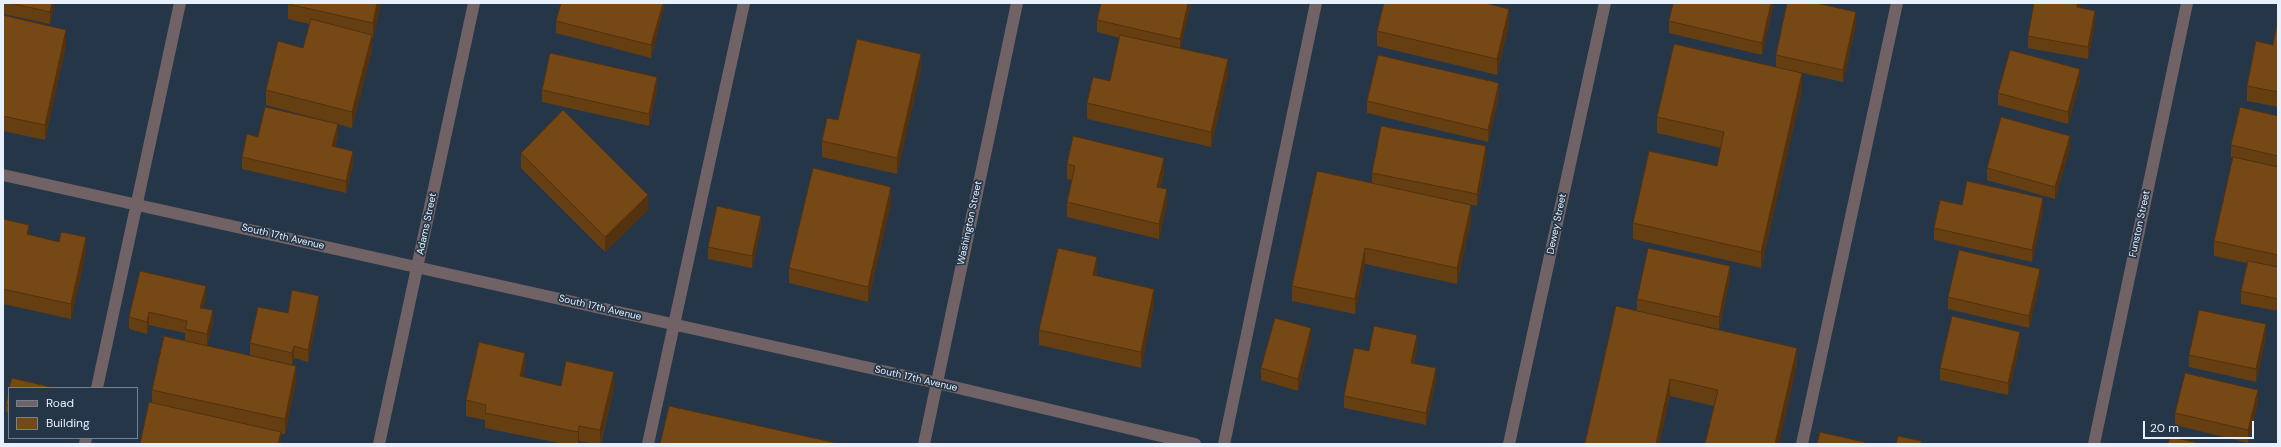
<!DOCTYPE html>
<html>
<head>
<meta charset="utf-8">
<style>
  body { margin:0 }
  #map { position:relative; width:2281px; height:447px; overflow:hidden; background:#253649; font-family:"DM Sans",sans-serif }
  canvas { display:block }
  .frame { position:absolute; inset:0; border:4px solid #e7f1fe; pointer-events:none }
  .legend { position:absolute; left:8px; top:387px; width:130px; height:52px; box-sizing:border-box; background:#253649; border:1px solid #738191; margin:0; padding:5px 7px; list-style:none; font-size:12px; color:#e7f1fe }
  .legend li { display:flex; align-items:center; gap:8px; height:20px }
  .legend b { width:20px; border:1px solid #738191 }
  .scale { position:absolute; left:2143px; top:421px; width:111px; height:18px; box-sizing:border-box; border:2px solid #e7f1fe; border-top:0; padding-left:5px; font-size:12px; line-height:14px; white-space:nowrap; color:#e7f1fe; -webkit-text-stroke:3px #253649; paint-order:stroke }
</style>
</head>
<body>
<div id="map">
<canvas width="2281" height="447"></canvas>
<div class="frame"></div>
<ul class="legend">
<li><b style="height:5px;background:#716365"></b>Road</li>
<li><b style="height:11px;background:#764815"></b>Building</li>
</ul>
<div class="scale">20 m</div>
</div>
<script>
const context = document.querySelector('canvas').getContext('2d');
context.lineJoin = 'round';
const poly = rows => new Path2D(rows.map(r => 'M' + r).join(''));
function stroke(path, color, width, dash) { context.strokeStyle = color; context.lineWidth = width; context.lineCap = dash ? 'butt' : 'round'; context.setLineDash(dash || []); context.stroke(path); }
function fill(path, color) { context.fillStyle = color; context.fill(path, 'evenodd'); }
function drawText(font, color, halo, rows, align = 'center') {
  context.font = font + ' "DM Sans",sans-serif'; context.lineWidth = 3.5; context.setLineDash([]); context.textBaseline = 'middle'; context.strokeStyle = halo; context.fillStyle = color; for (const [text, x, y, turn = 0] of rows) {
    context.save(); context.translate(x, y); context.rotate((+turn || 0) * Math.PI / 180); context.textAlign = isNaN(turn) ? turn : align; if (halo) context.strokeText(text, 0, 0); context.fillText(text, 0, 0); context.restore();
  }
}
const minor = poly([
  [3,175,937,383,1195,444],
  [97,388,180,3],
  [85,444,86,438],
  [379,444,474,3],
  [648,444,744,3],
  [924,444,1017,3],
  [1224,444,1316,3],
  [1509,444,1605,3],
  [1802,444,1897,3],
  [2094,444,2187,3]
]);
const wall = poly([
  [3,3,54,3,50,24,3,14],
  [381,3,373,38,372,38,372,50,352,128,266,105,266,90,303,48,309,24,288,19,288,4],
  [665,3,651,58,556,33,556,21],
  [1101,3,1191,3,1180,48,1228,74,1211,147,1087,119,1087,103,1110,81,1120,38,1097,32,1097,20],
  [1773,3,1773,6,1762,55,1669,33,1669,21],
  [2079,8,2095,23,2088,59,2028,48,2028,36],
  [3,15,66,45,45,140,3,131],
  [2278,18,2278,107,2247,101,2247,86,2273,45],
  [1509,24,1497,75,1377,46,1377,31],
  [1856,24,1843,82,1776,67,1776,55],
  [921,69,897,174,822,157,822,141,838,120],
  [2080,81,2068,124,1998,105,1998,93],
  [657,89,649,126,542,102,542,90],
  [1802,90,1761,268,1633,239,1633,223,1717,166,1721,148,1657,133,1657,117],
  [1499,96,1488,142,1367,113,1367,101],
  [2278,116,2278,311,2241,304,2241,291,2247,263,2214,256,2214,241,2233,158,2231,157,2231,145],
  [338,136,335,147,353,163,346,193,242,169,242,157,258,137],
  [2070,148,2055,199,1987,180,1987,168],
  [521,153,648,210,605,252,521,168],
  [1486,158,1477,206,1450,200,1471,220,1457,284,1365,264,1355,314,1292,301,1292,286,1372,183,1372,173],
  [1067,164,1164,173,1160,187,1167,204,1159,239,1067,217,1067,202,1072,180,1067,179],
  [891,203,868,302,789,283,789,268],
  [1962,205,2043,210,2032,262,1934,240,1934,228],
  [3,219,29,235,86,252,71,319,3,304],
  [761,228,752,268,708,259,708,247],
  [1097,272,1097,276,1154,304,1141,368,1039,345,1039,330],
  [1730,278,1719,329,1639,312,1797,365,1714,406,1670,396,1659,444,1585,444,1637,311,1637,299],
  [2040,281,2029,328,1948,309,1948,297],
  [206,298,203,308,213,322,207,346,296,381,285,434,281,434,281,444,152,403,152,390,185,341,185,333,149,325,147,334,129,329,129,317],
  [319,308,308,362,294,358,292,365,250,355,250,343,288,313],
  [2266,336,2256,382,2189,367,2189,355],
  [1311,340,1298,391,1261,380,1261,368],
  [2020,344,2008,395,1940,380,1940,368],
  [1417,347,1414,364,1436,380,1426,425,1344,408,1344,396,1369,351],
  [525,368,523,377,561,386,614,387,601,444,593,444,579,441,579,444,564,444,485,428,485,420,466,416,466,400],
  [9,390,9,413,6,412,6,405],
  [2258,402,2248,443,2175,425,2175,413]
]);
const shadedWall = poly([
  [52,3,54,3,50,24,50,12],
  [377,3,381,3,373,38,373,23],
  [663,3,665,3,665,4,651,58,651,45],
  [1188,3,1191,3,1180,51,1180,39],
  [1771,3,1773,3,1773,6,1762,55,1762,43],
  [2077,3,2080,3,2077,19],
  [1509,9,1509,24,1497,75,1497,59],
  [2095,11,2095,23,2088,59,2088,47],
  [1856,12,1856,24,1843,82,1843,70],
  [66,30,66,45,45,140,45,125],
  [372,35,372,50,352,128,352,112],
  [921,54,921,69,897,174,897,158],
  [1228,59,1228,74,1211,147,1211,132],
  [2080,69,2080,81,2068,124,2068,112],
  [1802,73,1802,90,1761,268,1761,252],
  [657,77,657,89,649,126,649,114],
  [1499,83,1499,96,1488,142,1488,130],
  [338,124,338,136,332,158,332,146],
  [2070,136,2070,148,2055,199,2055,187],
  [1486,146,1486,158,1477,206,1477,194],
  [353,151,353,163,346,193,346,181],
  [1164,158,1164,173,1157,202,1157,187],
  [891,187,891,203,868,302,868,287],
  [1167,189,1167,204,1159,239,1159,224],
  [648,195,648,210,605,252,605,237],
  [2043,198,2043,210,2032,262,2032,250],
  [1471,205,1471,220,1457,284,1457,268],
  [761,216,761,228,752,268,752,256],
  [29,225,29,240,27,234],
  [86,237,86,252,71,319,71,304],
  [1365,248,1365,264,1355,314,1355,299],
  [1097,257,1097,272,1093,290,1093,275],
  [1730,266,1730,278,1719,329,1719,317],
  [2040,269,2040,281,2029,328,2029,316],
  [206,286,206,298,200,320,200,308],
  [1154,289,1154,304,1141,368,1141,352],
  [319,296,319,308,308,362,308,350],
  [213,310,213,322,207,347,207,334],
  [149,312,149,325,147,334,147,322],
  [2266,324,2266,336,2256,382,2256,369],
  [1311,328,1311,340,1298,391,1298,379],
  [2020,332,2020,344,2008,395,2008,383],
  [1417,335,1417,347,1411,375,1411,363],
  [294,346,294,358,292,365,292,353],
  [1797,348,1797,365,1779,444,1775,444],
  [525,353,525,368,520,391,520,376],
  [296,366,296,381,285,434,285,419],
  [1436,368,1436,380,1426,425,1426,413],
  [614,372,614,387,600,444,600,430],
  [1670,379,1670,396,1659,444,1656,444],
  [2258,390,2258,402,2248,443,2248,430],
  [579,426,579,441,578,444,578,432],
  [281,432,281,444,278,444]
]);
const building = poly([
  [10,3,52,3,50,12,10,3],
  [288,3,377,3,373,23,288,4,288,3],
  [561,3,663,3,651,45,556,21,561,3],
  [1101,3,1188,3,1180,39,1097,20,1101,3],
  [1384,3,1485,3,1509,9,1497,59,1377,31,1384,3],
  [1673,3,1771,3,1762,43,1669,21,1673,3],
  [1787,3,1816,3,1856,12,1843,70,1776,55,1787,3],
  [2034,3,2077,3,2077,7,2095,11,2088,47,2028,36,2034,3],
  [3,15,66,30,45,125,3,116,3,15],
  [2278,18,2278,92,2247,86,2256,41,2273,45,2278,18],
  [311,19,372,35,352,112,266,90,278,41,303,48,311,19],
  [1120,35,1228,59,1211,132,1087,103,1093,77,1110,81,1120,35],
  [857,39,921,54,897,158,822,141,827,118,838,120,857,39],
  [1674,44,1802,73,1761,252,1633,223,1649,151,1717,166,1724,132,1657,117,1674,44],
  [2010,50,2080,69,2068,112,1998,93,2010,50],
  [550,53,657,77,649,114,542,90,550,53],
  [1378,55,1499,83,1488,130,1367,101,1378,55],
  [265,107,338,124,332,146,353,151,346,181,242,157,247,134,258,137,265,107],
  [2240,107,2278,116,2278,156,2231,145,2240,107],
  [563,110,648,195,605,237,521,153,563,110],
  [2001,117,2070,136,2055,187,1987,168,2001,117],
  [1381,126,1486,146,1477,194,1372,173,1381,126],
  [1073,136,1164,158,1157,187,1167,189,1159,224,1067,202,1075,166,1067,164,1073,136],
  [2233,157,2278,167,2278,255,2214,241,2233,157],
  [813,168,891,187,868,287,789,268,813,168],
  [1317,171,1471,205,1457,268,1365,248,1355,299,1292,286,1317,171],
  [1967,181,2043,198,2032,250,1934,228,1940,200,1962,205,1967,181],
  [717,206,761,216,752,256,708,247,717,206],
  [3,219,29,225,27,234,59,242,61,232,86,237,71,304,3,289,3,219],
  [1058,248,1097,257,1093,275,1154,289,1141,352,1039,330,1058,248],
  [1648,248,1730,266,1719,317,1637,299,1648,248],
  [1959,250,2040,269,2029,316,1948,297,1959,250],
  [2248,261,2278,267,2278,299,2241,291,2248,261],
  [140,271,206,286,200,308,213,310,207,334,185,329,187,321,149,312,147,322,129,317,140,271],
  [292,290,319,296,308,350,294,346,292,353,250,343,258,307,288,313,292,290],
  [1616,306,1797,348,1775,444,1705,444,1718,390,1670,379,1656,444,1590,444,1585,443,1616,306],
  [2199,310,2266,324,2256,369,2189,355,2199,310],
  [1952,316,2020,332,2008,383,1940,368,1952,316],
  [1275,318,1311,328,1298,379,1261,368,1275,318],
  [1374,326,1417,335,1411,363,1436,368,1426,413,1344,396,1354,348,1369,351,1374,326],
  [164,336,296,366,285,419,152,390,164,336],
  [479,342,525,353,520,376,561,386,566,361,614,372,600,430,579,426,578,432,485,413,486,405,466,400,479,342],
  [2185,373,2258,390,2248,430,2175,413,2185,373],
  [12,378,55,388,9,388,12,378],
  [9,390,9,406,6,405,9,390],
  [149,402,281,432,278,444,140,444,149,402],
  [669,406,841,444,660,444,669,406],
  [1820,432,1864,442,1864,444,1817,444,1820,432],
  [1898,436,1921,441,1921,444,1896,444,1898,436],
  [2170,437,2204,444,2168,444,2170,437]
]);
const streetNames = [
  ["Washington Street",970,223,-78],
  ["Adams Street",427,224,-78],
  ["Dewey Street",1557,224,-78],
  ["Funston Street",2140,224,-78],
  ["South 17th Avenue",283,237,13],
  ["South 17th Avenue",600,308,13],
  ["South 17th Avenue",916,379,13]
];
stroke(minor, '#716365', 12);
fill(wall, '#653e12');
fill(shadedWall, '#53320f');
fill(building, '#764815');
stroke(building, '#53320f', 1);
drawText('10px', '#e7f1fe', '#253649', streetNames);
</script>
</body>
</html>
